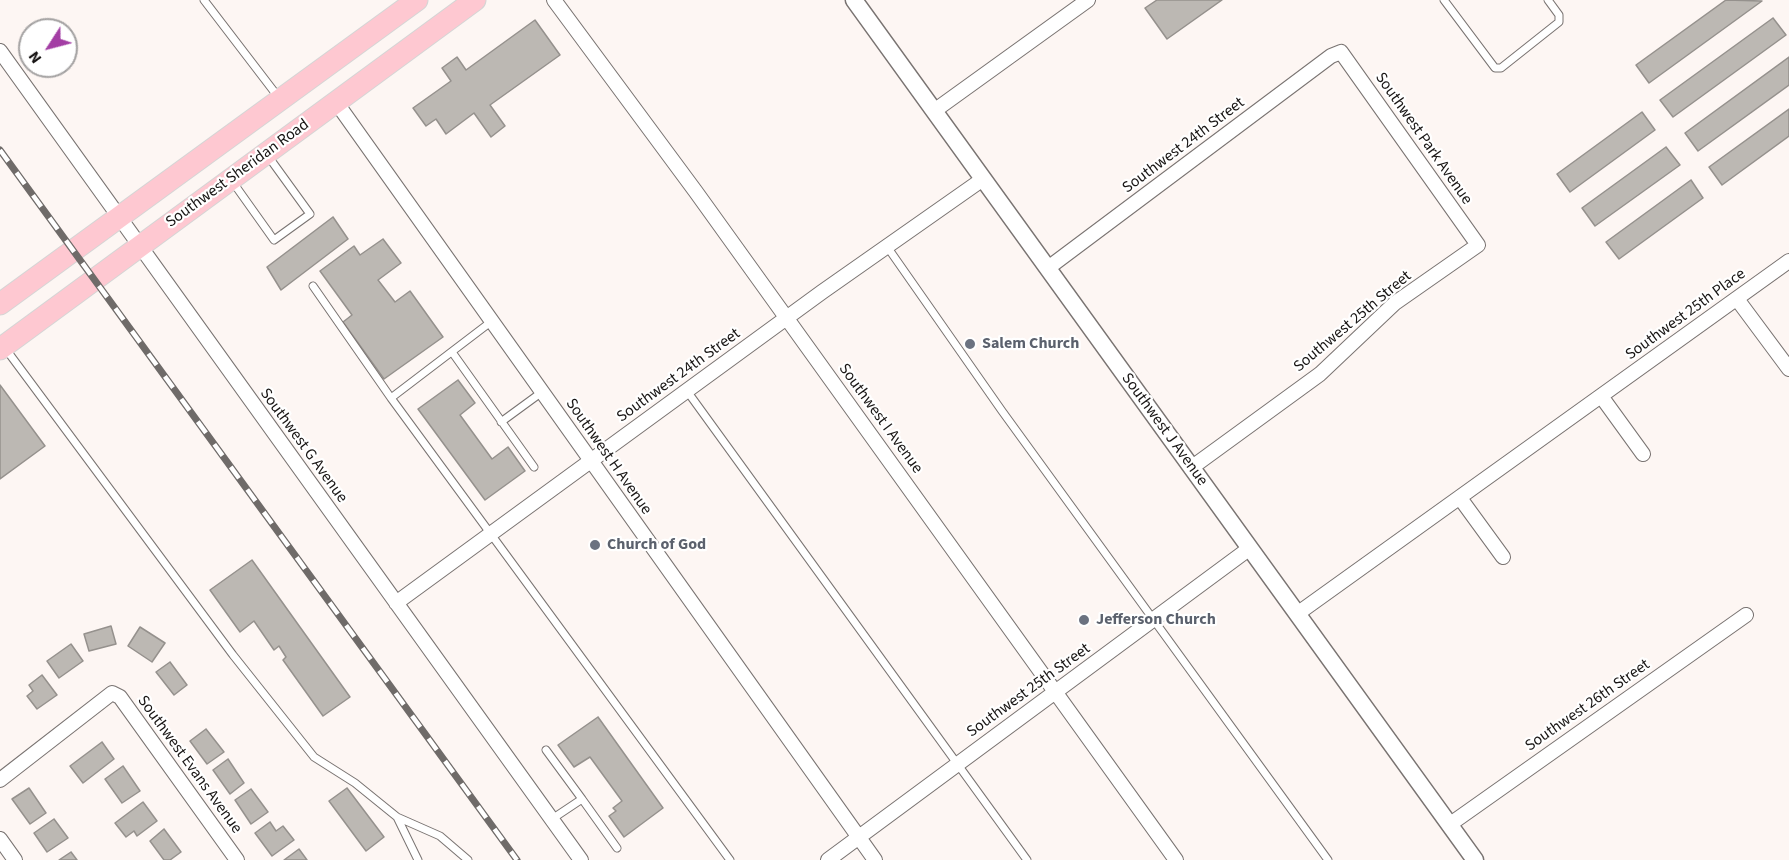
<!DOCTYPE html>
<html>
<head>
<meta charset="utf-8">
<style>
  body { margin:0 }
  #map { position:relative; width:1789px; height:860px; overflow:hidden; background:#fdf6f3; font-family:"Source Sans 3",sans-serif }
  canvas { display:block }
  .north { position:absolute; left:18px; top:18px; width:60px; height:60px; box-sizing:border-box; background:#fff; border:2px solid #a3a1a1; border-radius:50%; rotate:234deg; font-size:16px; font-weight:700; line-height:24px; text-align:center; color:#181514 }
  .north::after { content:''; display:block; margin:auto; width:21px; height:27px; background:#a33ea4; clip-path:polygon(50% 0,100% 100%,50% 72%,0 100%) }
</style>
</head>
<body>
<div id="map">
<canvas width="1789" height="860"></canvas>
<div class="north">N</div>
</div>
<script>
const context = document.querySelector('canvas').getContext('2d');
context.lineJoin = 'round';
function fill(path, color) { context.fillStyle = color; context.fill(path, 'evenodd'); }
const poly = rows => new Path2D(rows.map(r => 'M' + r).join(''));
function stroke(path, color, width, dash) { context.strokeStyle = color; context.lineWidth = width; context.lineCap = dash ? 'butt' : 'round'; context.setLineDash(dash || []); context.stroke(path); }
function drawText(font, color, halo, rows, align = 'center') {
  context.font = font + ' "Source Sans 3",sans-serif'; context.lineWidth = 4.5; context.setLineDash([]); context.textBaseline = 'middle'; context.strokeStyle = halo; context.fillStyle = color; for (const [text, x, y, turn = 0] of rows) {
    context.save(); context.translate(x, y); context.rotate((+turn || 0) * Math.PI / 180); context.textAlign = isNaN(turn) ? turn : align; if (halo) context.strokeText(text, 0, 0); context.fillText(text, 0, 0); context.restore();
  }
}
const building = poly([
  [1157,0,1222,0,1167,39,1145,8,1157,0],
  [1726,0,1762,1,1649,83,1636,65,1726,0],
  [1773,18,1786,35,1673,117,1660,100,1773,18],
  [535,20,560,55,490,105,505,126,491,137,474,113,446,134,436,119,426,126,413,108,451,81,442,68,457,57,466,70,535,20],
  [1789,57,1789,85,1698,151,1685,133,1789,57],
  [1789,109,1789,136,1722,185,1709,167,1789,109],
  [1642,112,1655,130,1570,192,1557,174,1642,112],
  [1666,147,1680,165,1595,226,1582,208,1666,147],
  [1691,180,1703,198,1619,259,1606,242,1691,180],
  [333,217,348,239,281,290,267,267,333,217],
  [383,239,401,263,378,280,395,302,410,291,443,337,384,379,343,322,352,315,320,271,354,246,360,255,383,239],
  [458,380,475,403,460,415,492,459,508,447,525,471,485,500,418,409,458,380],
  [0,385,45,446,0,479,0,385],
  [252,560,350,697,323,716,283,660,286,657,279,646,274,650,254,621,240,632,210,590,252,560],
  [111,626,116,644,89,651,84,634,111,626],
  [140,627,165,643,152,662,128,646,140,627],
  [71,644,83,661,59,678,47,661,71,644],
  [170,662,187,685,174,695,156,672,170,662],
  [42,675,57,695,37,709,27,696,33,691,29,685,42,675],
  [598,717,663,808,624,837,609,816,616,811,613,808,622,801,590,757,574,767,558,745,598,717],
  [206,729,224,752,207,764,190,741,206,729],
  [102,742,114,759,83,783,70,766,102,742],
  [228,759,244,783,230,794,213,770,228,759],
  [123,766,140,791,122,803,105,779,123,766],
  [29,788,46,813,30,824,12,799,29,788],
  [347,788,384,837,366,851,329,801,347,788],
  [251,789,268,812,251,824,235,800,251,789],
  [143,802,157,821,137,836,134,831,126,837,115,823,143,802],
  [54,819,68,838,47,852,34,833,54,819],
  [270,822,276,831,283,826,294,840,272,856,255,833,270,822],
  [164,829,181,852,170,860,164,860,150,841,164,829],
  [299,849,307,860,284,860,299,849],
  [71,852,77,860,59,860,71,852]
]);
const service = poly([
  [204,0,279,98],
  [1444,0,1495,68,1501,68,1559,22,1559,15,1548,0],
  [232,181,274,240,310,214,268,156],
  [888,248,1002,411,1328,860],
  [313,286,391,398],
  [492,321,391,398,730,860],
  [5,348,233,655,314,757,355,783,397,817,440,836,468,860],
  [452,352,534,467],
  [687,391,1027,860],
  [501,422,542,392],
  [546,750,582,799,552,819],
  [582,799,617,848],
  [397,817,418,860]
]);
const minor = poly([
  [554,0,696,192,1176,860],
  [0,51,581,860],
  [336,102,875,860],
  [934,111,1088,0],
  [1048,268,1331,56,1341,52,1478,245,1395,303,1320,374,1191,468],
  [1737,299,1789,369],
  [1601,396,1643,454],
  [1460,498,1503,557],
  [396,603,822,292,983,179],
  [1297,614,1789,261],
  [0,780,112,693,120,697,237,860],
  [1449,825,1746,615],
  [0,839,15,860],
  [828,860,1250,548]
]);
const tertiary = poly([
  [854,0,1475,860]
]);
const primary = poly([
  [0,304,417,0],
  [0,349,475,0]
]);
const rail = poly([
  [0,150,517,860]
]);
const markers = [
  [970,344,6,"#6b7280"],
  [595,545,6,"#6b7280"],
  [1084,620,6,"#6b7280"]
];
const streetNames = [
  ["Southwest Park Avenue",1423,139,55],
  ["Southwest 24th Street",1184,146,-37],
  ["Southwest Sheridan Road",238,174,-36],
  ["Southwest 25th Place",1686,315,-36],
  ["Southwest 25th Street",1353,322,-40],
  ["Southwest 24th Street",679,376,-36],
  ["Southwest I Avenue",880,419,54],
  ["Southwest J Avenue",1164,430,54],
  ["Southwest G Avenue",303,446,54],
  ["Southwest H Avenue",608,457,55],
  ["Southwest 25th Street",1029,691,-36],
  ["Southwest 26th Street",1588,706,-35],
  ["Southwest Evans Avenue",189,765,54]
];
const worshipNames = [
  ["Salem Church",982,344],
  ["Church of God",607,545],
  ["Jefferson Church",1096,620]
];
fill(building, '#bcb8b3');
stroke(building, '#95918d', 1.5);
stroke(service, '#797371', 9);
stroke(minor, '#797371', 16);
stroke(tertiary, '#797371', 19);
stroke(primary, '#d5d5d5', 23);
stroke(service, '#fff', 7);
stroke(minor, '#fff', 14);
stroke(tertiary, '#fff', 16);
stroke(primary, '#fec8d1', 21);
stroke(rail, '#6f6b69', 7);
stroke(rail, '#fff', 4.5, [14]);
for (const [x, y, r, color] of markers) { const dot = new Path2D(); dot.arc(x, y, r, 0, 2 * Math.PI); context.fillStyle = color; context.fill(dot); stroke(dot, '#fff', 2); }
drawText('16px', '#181514', '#fff', streetNames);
drawText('bold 16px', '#5b616d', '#fff', worshipNames, 'left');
</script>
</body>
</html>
